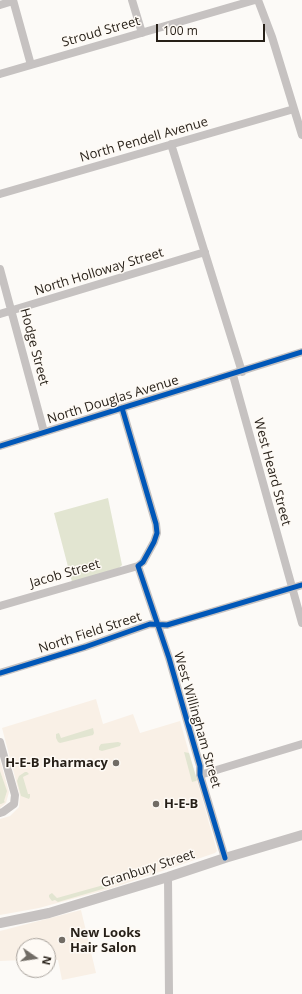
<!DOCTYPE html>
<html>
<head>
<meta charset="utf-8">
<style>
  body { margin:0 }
  #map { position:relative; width:302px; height:994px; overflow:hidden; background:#fcfaf7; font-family:"Open Sans",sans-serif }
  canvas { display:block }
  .north { position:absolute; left:16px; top:938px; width:40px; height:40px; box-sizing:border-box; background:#fefaf5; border:1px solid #a8a29c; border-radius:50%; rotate:103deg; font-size:11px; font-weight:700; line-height:16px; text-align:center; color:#261f17 }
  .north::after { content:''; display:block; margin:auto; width:14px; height:18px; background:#716c65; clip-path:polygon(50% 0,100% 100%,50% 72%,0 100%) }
  .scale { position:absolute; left:156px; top:24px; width:109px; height:18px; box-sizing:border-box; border:2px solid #261f17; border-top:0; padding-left:5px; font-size:12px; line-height:14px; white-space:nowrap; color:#261f17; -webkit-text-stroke:3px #fefaf5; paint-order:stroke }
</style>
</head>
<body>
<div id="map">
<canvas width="302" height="994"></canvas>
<div class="north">N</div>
<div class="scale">100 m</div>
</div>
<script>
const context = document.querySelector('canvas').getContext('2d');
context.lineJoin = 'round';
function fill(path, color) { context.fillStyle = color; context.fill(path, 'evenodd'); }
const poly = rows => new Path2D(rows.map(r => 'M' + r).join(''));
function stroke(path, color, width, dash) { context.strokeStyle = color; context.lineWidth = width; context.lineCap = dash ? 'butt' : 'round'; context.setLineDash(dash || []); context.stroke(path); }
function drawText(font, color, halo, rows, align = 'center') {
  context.font = font + ' "Open Sans",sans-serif'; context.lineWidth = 3; context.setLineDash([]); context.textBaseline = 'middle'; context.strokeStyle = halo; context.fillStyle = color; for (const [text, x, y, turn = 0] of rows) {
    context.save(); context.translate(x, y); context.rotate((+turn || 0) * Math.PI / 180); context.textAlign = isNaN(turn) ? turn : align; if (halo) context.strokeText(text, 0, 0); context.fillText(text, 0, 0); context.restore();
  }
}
const built = poly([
  [96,699,103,724,133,714,140,733,180,721,217,851,215,853,109,889,39,908,0,915,0,819,10,816,19,807,20,796,2,728],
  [0,760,9,792,6,803,0,808],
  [81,910,96,973,62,980,58,960,48,960,48,946,24,946,24,960,0,961,0,931]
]);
const green = poly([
  [108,498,122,565,119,568,72,582,54,513],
  [93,728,94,733,93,735,60,743,58,742,56,738,56,734,59,733,61,738],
  [118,742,121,743,120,746,102,751,99,750,99,747,101,744],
  [184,752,189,753,197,780,196,781,192,782],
  [0,771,7,791,4,801,5,802,1,804,0,804],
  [25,772,27,772,29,774,23,777,28,794,30,794,30,797,29,799,21,796,17,781,19,776],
  [114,875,118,876,119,880,118,883,110,885,106,888,58,902,55,900,52,901,49,897,49,895,52,893,57,898,118,881]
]);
const minor = poly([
  [13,0,31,65],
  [132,0,142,33],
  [258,0,272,37,302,135],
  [0,5,13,1],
  [0,74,255,0],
  [171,144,242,372],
  [0,194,294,109],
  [0,269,44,432],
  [0,314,205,252],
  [233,375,302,623],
  [122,408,156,524,157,533,154,542,143,562,138,566,169,658,200,766,200,775,225,858],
  [0,446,302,352],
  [0,606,138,566],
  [0,673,85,647,150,624,167,625,302,585],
  [0,742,15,795,14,804,3,812,0,813],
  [200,775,302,744],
  [168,877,169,994]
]);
const tertiary = poly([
  [0,923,49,913,168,877,225,858,302,835]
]);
const cycleway = poly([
  [122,408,156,524,157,533,154,542,143,562,138,566,169,658,200,766,200,775,225,858],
  [0,446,302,352],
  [0,673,85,647,150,624,167,625,302,585]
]);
const markers = [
  [116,763,4,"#716c65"],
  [156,804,4,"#716c65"],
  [62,940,4,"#716c65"]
];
const streetNames = [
  ["Stroud Street",101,32,-16],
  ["North Pendell Avenue",144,140,-16],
  ["North Holloway Street",99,272,-17],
  ["Hodge Street",34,347,75],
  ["North Douglas Avenue",113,400,-17],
  ["West Heard Street",272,472,75],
  ["Jacob Street",65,574,-16],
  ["North Field Street",90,633,-18],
  ["West Willingham Street",197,720,74],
  ["Granbury Street",148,869,-18]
];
const poiNames = [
  ["H-E-B Pharmacy",108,763,"right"],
  ["H-E-B",164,804],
  ["New Looks",70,933],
  ["Hair Salon",70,948]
];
fill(built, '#f9f0e6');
fill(green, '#e2e5d1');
stroke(minor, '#c6c2c1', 8);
stroke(tertiary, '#c6c2c1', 10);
stroke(cycleway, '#0057b8', 5);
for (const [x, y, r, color] of markers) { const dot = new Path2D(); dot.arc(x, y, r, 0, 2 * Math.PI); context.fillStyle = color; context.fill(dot); stroke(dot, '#fefaf5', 1.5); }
drawText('13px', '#261f17', '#fefaf5', streetNames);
drawText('bold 13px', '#261f17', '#fefaf5', poiNames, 'left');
</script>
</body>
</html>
